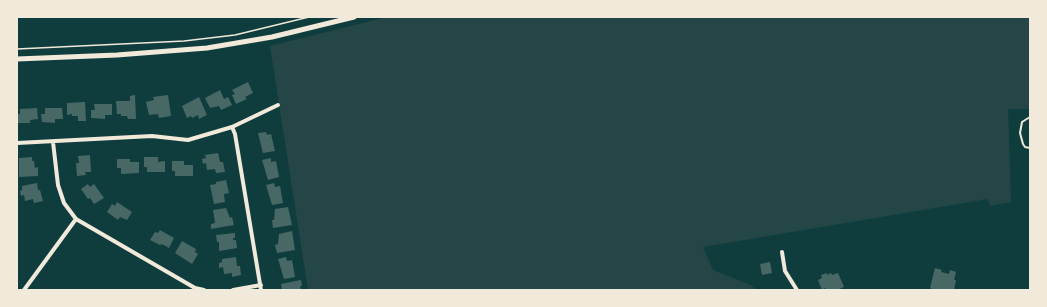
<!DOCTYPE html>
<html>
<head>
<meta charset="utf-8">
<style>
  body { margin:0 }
  #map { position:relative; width:1047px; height:307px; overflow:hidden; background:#0f3d3e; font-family:"Open Sans",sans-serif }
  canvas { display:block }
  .frame { position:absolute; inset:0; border:18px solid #f1e9da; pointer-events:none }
</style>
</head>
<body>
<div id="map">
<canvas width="1047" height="307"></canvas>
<div class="frame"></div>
</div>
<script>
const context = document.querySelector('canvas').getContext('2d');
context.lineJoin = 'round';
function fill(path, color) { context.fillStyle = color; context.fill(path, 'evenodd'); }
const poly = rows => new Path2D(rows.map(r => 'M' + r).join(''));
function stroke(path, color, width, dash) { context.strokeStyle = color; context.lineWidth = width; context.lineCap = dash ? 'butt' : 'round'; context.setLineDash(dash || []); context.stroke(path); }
const green = poly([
  [387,17,1030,17,1030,109,1008,109,1011,202,990,206,988,199,703,247,713,270,751,285,756,290,308,290,270,46]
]);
const building = poly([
  [248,82,253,93,245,97,247,99,236,104,232,95,235,94,232,90],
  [220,90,224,99,228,97,232,105,221,110,219,106,210,108,205,98],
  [135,95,136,119,128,119,127,116,121,116,121,114,117,114,116,101,130,101,130,96],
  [168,95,171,116,159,118,158,114,149,115,146,102,154,100,153,97],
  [199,97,207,115,199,119,198,115,192,118,191,116,187,118,182,106],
  [85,102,86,121,78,121,78,116,72,116,72,114,67,115,67,103],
  [94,104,112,104,112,115,105,115,105,119,91,118,91,110,95,110],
  [37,108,38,119,30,120,30,123,17,123,17,114,20,114,20,109],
  [45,108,62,108,63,119,55,119,55,123,42,122,41,114,45,114],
  [266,132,267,135,271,134,275,151,263,153,258,133],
  [218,153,220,162,223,162,225,172,216,173,215,169,207,170,206,163,203,164,202,159,206,158,205,155],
  [90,155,91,172,85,172,86,175,77,176,76,163,79,163,78,156],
  [32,157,32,161,34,161,35,168,38,167,38,176,19,177,19,158],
  [144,157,158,157,158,162,165,161,165,172,147,172,147,167,144,167],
  [271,158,271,162,276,161,279,177,268,180,262,160],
  [117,159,130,159,130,162,139,162,139,173,121,174,121,168,117,168],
  [172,161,184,161,184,165,193,165,193,176,175,176,175,171,172,171],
  [226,180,229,193,224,194,225,202,214,204,210,185,216,184,216,182],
  [37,183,38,190,40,190,43,201,34,203,33,199,25,201,24,195,21,196,20,191,22,190,22,186],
  [274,183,275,187,280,186,283,203,272,205,266,185],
  [88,184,90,187,94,184,104,198,94,204,90,198,88,199,81,189],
  [117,202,132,212,127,220,120,217,118,220,107,212,112,204,115,206],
  [288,207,292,225,273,228,272,220,274,220,275,209],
  [226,208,230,218,232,217,234,225,211,229,211,224,215,223,213,210],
  [160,230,174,238,169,248,162,244,160,245,150,240,155,232,158,233],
  [292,231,295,250,277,253,275,245,278,244,279,234],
  [235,233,235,238,233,238,233,240,236,240,237,248,219,251,219,242,217,242,216,235],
  [182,241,196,249,195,252,198,254,192,264,175,253],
  [236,257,237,266,240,266,241,275,232,277,232,273,224,274,223,267,219,268,219,263,222,262,222,259],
  [286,257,287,261,292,260,295,277,284,279,278,259],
  [770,262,772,273,762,275,760,264],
  [935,268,942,270,941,272,949,274,950,270,956,272,954,280,956,280,954,290,932,290,932,289,930,288],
  [827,273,827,275,831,273,832,275,838,273,844,287,837,290,826,290,825,288,822,290,818,280,822,278,821,275],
  [301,280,302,286,300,286,301,290,282,290,281,284]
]);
const path = poly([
  [17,49,184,41,235,35,309,17]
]);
const service = poly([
  [1030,117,1022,122,1020,133,1023,144,1025,147,1030,148]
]);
const minor = poly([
  [232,127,235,134,261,290],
  [53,142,58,185,64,203,76,219,195,288,204,290],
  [17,143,152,136,188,140,232,127,278,105],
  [782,252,785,271,797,290],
  [24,290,76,219],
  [233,290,261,285]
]);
const tertiary = poly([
  [17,59,117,55,207,48,272,37,354,17]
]);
fill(green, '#244646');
fill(building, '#486865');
stroke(path, '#f1e9da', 1.5);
stroke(service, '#f1e9da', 2);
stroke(minor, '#f1e9da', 4);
stroke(tertiary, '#f1e9da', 5);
</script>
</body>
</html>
